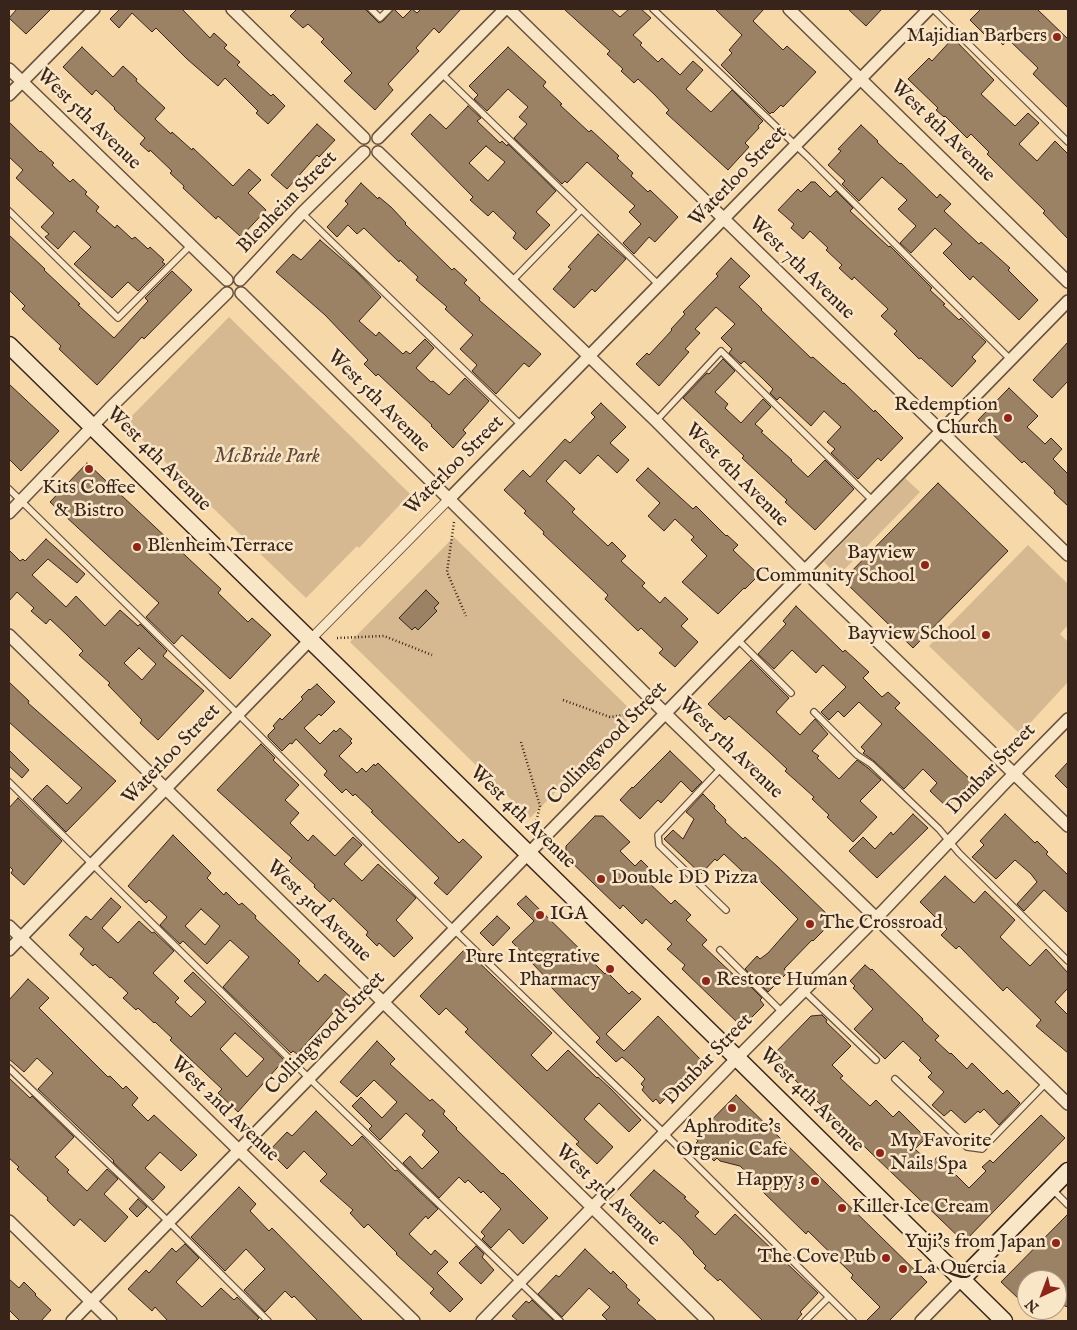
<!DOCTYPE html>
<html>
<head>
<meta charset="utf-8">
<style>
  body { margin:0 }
  #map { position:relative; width:1077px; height:1330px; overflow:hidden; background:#f6d8a9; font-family:"IM FELL English",serif }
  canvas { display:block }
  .frame { position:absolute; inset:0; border:10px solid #38241b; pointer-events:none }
  .north { position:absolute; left:1017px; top:1270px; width:50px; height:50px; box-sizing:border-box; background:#f9e6c7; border:1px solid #ac9882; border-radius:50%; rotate:223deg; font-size:14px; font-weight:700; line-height:20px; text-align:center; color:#38241b }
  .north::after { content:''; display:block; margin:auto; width:18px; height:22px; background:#8f2418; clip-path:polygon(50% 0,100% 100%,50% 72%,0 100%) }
</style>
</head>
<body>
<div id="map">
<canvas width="1077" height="1330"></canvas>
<div class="frame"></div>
<div class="north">N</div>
</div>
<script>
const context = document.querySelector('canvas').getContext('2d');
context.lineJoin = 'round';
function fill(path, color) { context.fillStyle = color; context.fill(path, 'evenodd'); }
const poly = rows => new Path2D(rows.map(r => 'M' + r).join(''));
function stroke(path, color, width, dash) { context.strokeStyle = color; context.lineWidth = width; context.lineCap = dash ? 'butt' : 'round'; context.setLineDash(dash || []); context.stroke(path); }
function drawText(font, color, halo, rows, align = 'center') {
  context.font = font + ' "IM FELL English",serif'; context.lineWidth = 5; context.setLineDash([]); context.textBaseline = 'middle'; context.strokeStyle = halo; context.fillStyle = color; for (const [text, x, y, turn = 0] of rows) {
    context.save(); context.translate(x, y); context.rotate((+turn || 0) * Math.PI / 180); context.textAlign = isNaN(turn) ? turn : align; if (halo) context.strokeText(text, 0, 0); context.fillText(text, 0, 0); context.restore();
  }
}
const green = poly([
  [229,317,410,494,359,548,357,546,306,598,125,423],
  [905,478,920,492,838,576,824,562],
  [454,537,634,713,530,818,350,642],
  [1028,545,1068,584,1068,625,1060,634,1068,642,1068,682,1020,734,929,646]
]);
const building = poly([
  [17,9,51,9,26,34,9,18,17,9],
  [120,9,182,9,210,38,214,33,227,45,224,48,240,62,237,65,271,96,273,94,285,106,268,124,256,113,258,111,225,78,218,86,187,59,156,28,152,32,132,13,119,28,110,19,120,9],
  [297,9,365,9,379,23,383,21,394,9,403,18,412,9,417,13,421,9,461,9,439,33,434,28,416,48,419,51,388,84,393,90,375,110,344,81,352,73,321,42,324,39,308,24,303,28,290,16,297,9],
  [564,9,611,9,620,17,629,9,641,9,651,18,633,35,642,43,640,45,658,62,662,58,680,75,693,61,703,70,686,89,711,112,732,90,763,121,758,126,759,128,745,143,749,147,728,170,666,113,669,110,655,95,638,79,634,83,621,71,623,69,607,54,610,51,564,9],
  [715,9,764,9,753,21,783,50,787,46,816,72,783,107,781,105,773,113,772,112,770,114,721,65,732,53,729,50,742,35,715,9],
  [848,9,882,9,866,26,848,9],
  [981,9,1037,9,1068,39,1068,108,1033,74,1038,68,1008,39,1003,45,988,30,984,34,970,20,981,9],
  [953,38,994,80,981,94,1015,126,1028,113,1039,123,1019,144,1037,161,1055,141,1068,154,1068,239,1043,213,1045,211,987,154,989,152,971,134,967,138,945,116,944,117,936,110,938,108,908,79,929,58,932,61,953,38],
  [82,47,113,77,123,66,137,79,136,81,165,108,155,119,171,134,172,132,192,150,193,148,233,186,249,169,261,180,248,193,266,210,241,237,218,216,216,219,183,188,184,186,170,173,172,171,150,150,149,152,140,144,145,138,114,109,115,108,96,90,92,95,63,67,82,47],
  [508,47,546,82,543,86,562,104,560,105,589,132,591,130,619,156,617,158,633,173,631,176,648,192,650,190,678,217,655,242,649,237,634,254,623,243,641,224,629,212,635,206,587,162,567,183,565,181,562,184,514,138,527,124,519,117,528,107,508,89,487,111,474,99,478,95,469,86,508,47],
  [468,106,481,118,477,121,500,143,502,141,507,146,508,144,556,191,536,212,550,225,526,250,513,238,516,233,493,211,488,216,470,200,473,197,411,134,430,114,446,129,468,106],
  [486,146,505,162,488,181,469,163,486,146],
  [9,122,40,152,41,151,54,163,52,165,70,182,73,179,87,192,85,194,99,207,96,211,115,228,117,225,132,239,135,237,148,249,150,247,164,260,162,262,165,264,138,291,128,282,112,298,74,264,91,247,74,231,58,249,45,237,49,234,41,227,54,213,16,178,23,170,9,157,9,122],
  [317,124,335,140,319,157,317,155,287,189,271,175,317,124],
  [861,125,878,141,877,142,900,164,901,163,937,198,940,194,951,204,944,211,979,244,981,242,1010,268,1008,270,1038,300,1019,320,973,276,970,280,943,253,952,244,935,228,911,253,900,243,916,226,898,209,907,200,882,177,859,201,842,184,845,181,828,165,841,151,838,149,861,125],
  [811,182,815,182,830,197,836,191,853,208,850,211,889,247,890,246,932,288,930,290,945,304,943,305,959,320,961,318,986,342,972,357,976,361,952,387,921,358,919,359,894,334,897,331,881,316,888,309,854,277,852,280,839,268,842,265,826,250,828,248,810,231,803,239,791,228,794,224,778,210,798,189,801,192,811,182],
  [361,183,378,199,379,197,391,207,406,223,405,224,452,270,454,268,467,280,464,283,480,298,479,300,541,354,529,367,524,363,496,394,472,371,477,365,460,349,473,335,445,309,447,307,416,280,418,277,400,260,399,262,364,228,357,234,348,225,337,237,327,227,348,204,345,201,361,183],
  [598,234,626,259,595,292,592,289,574,308,553,289,571,269,568,267,598,234],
  [9,235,45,269,44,270,80,304,78,305,114,338,148,301,145,298,172,271,192,290,144,339,142,337,97,385,59,349,61,346,22,309,25,306,9,290,9,235],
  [320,240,357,272,381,297,359,321,376,336,379,332,403,354,406,351,410,354,425,339,434,348,416,368,431,382,433,381,449,395,465,378,489,401,463,430,466,433,453,448,431,426,432,425,378,374,376,376,364,364,368,360,325,315,276,272,293,254,301,260,320,240],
  [731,258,750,276,739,287,762,309,761,310,811,358,813,357,843,384,844,383,874,412,875,410,903,438,881,461,878,458,858,479,831,453,835,449,827,442,841,427,824,411,811,426,780,397,777,400,770,393,773,389,762,378,744,361,741,364,729,353,732,349,721,338,735,324,716,307,695,329,700,333,685,349,689,352,659,386,636,364,647,353,649,355,672,330,671,329,685,314,683,312,718,276,716,274,731,258],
  [1068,342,1068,381,1052,398,1033,380,1068,342],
  [723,359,735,371,715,392,728,404,725,408,741,423,763,399,771,407,755,424,763,431,761,432,792,460,791,461,808,477,825,460,854,489,815,530,785,502,787,500,742,458,744,456,683,398,707,373,709,374,723,359],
  [9,384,59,431,21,471,9,459,9,384],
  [1009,388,1038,416,1027,427,1045,444,1051,438,1062,449,1053,459,1068,474,1068,506,1054,493,1055,491,1024,461,1022,463,978,420,1009,388],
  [601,403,626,427,610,443,629,460,617,473,598,455,580,474,565,460,546,481,575,509,572,512,608,546,612,542,626,556,621,561,645,583,642,586,660,603,665,597,688,619,681,626,698,642,675,667,659,653,663,649,641,628,638,631,605,599,608,595,543,534,544,532,524,513,526,511,504,490,523,470,530,477,565,439,570,443,595,417,591,413,601,403],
  [87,463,221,589,218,593,248,622,252,618,271,635,230,679,182,635,174,644,146,617,159,603,50,502,87,463],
  [648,468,693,509,696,506,726,536,727,535,738,545,733,550,759,575,745,589,744,588,718,614,682,582,707,556,691,540,694,537,675,519,664,531,648,516,660,503,636,480,648,468],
  [938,483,1008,551,913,648,843,580,938,483],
  [46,539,85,574,77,583,48,559,32,575,66,607,76,596,105,626,120,610,138,626,140,624,167,651,163,656,204,691,158,740,140,723,142,720,108,685,110,683,79,655,83,651,67,635,50,619,46,624,31,611,34,608,17,592,9,601,9,550,20,561,23,559,25,561,46,539],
  [139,648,156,664,142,680,124,663,139,648],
  [426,590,439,603,434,608,437,611,418,630,415,627,412,630,399,618,426,590],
  [796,606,843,652,845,650,869,672,863,678,882,697,888,692,900,703,895,708,972,781,947,807,930,791,937,783,923,769,904,789,874,761,863,753,865,751,861,747,882,724,859,702,844,717,838,711,829,720,821,712,846,687,823,665,816,673,792,650,774,669,758,654,786,624,783,621,796,606],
  [751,660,789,698,776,712,800,735,815,719,828,734,812,751,819,756,817,758,839,779,857,760,868,768,881,780,860,801,877,817,853,842,827,817,829,815,812,799,814,797,785,771,787,769,770,753,729,716,725,720,708,704,751,660],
  [9,682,29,701,28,703,116,781,66,832,33,799,47,785,67,804,82,788,9,722,9,682],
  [317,684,335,702,321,716,319,714,304,728,320,744,334,730,336,732,340,728,352,739,350,741,352,743,339,756,357,773,362,768,366,772,374,764,375,766,378,763,459,843,463,839,482,857,447,895,434,883,439,878,371,812,373,811,355,794,353,796,346,789,342,793,324,775,327,771,296,739,292,744,290,743,282,751,268,737,268,735,275,728,273,726,280,718,282,720,303,699,301,697,309,689,310,690,317,684],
  [261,744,275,758,273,760,299,785,285,800,299,813,290,823,308,841,313,835,335,856,353,837,362,845,344,864,362,881,378,864,416,898,396,920,413,938,394,957,379,943,377,946,366,935,368,932,333,898,330,902,314,887,315,885,289,861,292,858,217,790,261,744],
  [9,750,29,770,22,778,9,766,9,750],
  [670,751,702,782,692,792,681,781,661,803,658,800,640,819,620,800,632,787,633,788,670,751],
  [1068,762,1068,789,1055,776,1068,762],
  [703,794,715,806,714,808,726,820,725,822,743,839,745,837,778,867,829,916,824,922,826,925,823,928,824,930,813,941,812,940,784,969,788,972,768,992,745,969,757,956,760,959,768,953,798,919,759,880,754,885,741,873,742,871,724,854,717,861,715,859,701,874,664,839,673,830,683,839,694,819,686,812,703,794],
  [18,798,62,841,24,885,11,873,13,870,9,866,9,808,18,798],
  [913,814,928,828,877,878,849,851,863,837,875,849,891,832,893,835,913,814],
  [1005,814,1035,843,1037,841,1048,852,1046,854,1068,875,1068,913,1044,890,1024,911,1017,904,1037,882,1031,874,1015,860,996,879,972,857,984,845,980,841,1005,814],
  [595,816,603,816,630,842,620,851,635,866,641,860,653,872,646,880,671,904,675,900,691,915,686,920,707,940,702,945,737,978,739,975,762,998,760,1000,764,1005,742,1027,682,969,685,965,667,949,672,944,646,919,642,924,623,905,620,909,566,857,566,846,595,816],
  [173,835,211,873,207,878,224,895,226,892,239,905,242,903,256,916,255,918,300,961,298,963,318,982,325,974,353,999,338,1016,334,1012,297,1054,293,1051,291,1053,223,987,249,957,230,940,207,964,183,941,180,944,160,925,167,917,149,900,146,903,128,886,173,835],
  [201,909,220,926,205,945,185,926,201,909],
  [945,876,974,903,985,891,1015,920,1000,937,1030,966,1046,949,1068,973,1068,988,1055,1002,1068,1015,1068,1053,1036,1026,1041,1020,1007,987,1003,991,959,946,956,949,941,935,947,929,920,902,945,876],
  [526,896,605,974,607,972,629,994,632,991,641,999,606,1034,624,1051,658,1016,702,1061,660,1104,656,1099,653,1102,642,1090,644,1087,641,1084,645,1079,630,1064,622,1057,616,1062,596,1042,600,1038,550,986,552,984,512,942,534,921,517,904,526,896],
  [111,898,121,907,102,928,118,943,139,921,152,933,154,932,174,951,153,973,179,998,175,1002,191,1017,206,1002,184,981,193,972,284,1060,238,1112,218,1093,222,1089,170,1040,172,1038,155,1022,154,1023,138,1008,136,1010,123,998,128,993,111,977,110,978,95,964,93,966,80,954,84,949,69,935,86,916,91,920,111,898],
  [235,1033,264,1059,247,1077,220,1049,235,1033],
  [497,916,510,928,493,946,480,933,497,916],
  [465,949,552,1033,531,1055,547,1071,568,1050,597,1078,598,1077,611,1089,641,1120,629,1132,599,1103,584,1119,613,1147,597,1164,576,1144,579,1142,465,1032,468,1029,446,1008,439,1015,420,996,465,949],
  [865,965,871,970,872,969,923,1019,922,1020,939,1036,935,1040,950,1054,951,1053,967,1069,972,1063,1003,1094,1007,1090,1020,1103,999,1125,984,1109,980,1113,978,1111,965,1123,951,1110,944,1116,932,1105,944,1092,928,1077,932,1073,919,1060,921,1058,903,1041,885,1059,854,1029,873,1009,853,988,855,986,850,981,865,965],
  [28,979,49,998,39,1008,108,1077,110,1076,123,1089,126,1086,138,1098,132,1105,148,1121,154,1115,197,1155,181,1171,160,1152,145,1168,165,1187,153,1200,113,1162,114,1161,38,1089,53,1073,37,1058,24,1072,9,1059,9,1000,28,979],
  [822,1015,827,1020,826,1022,851,1046,832,1065,843,1076,840,1078,870,1106,876,1100,893,1117,899,1111,926,1138,915,1149,931,1164,939,1155,956,1171,954,1173,969,1188,986,1171,982,1167,990,1160,993,1163,1041,1115,1065,1138,964,1242,771,1057,811,1016,822,1015],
  [377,1041,395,1059,390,1064,430,1101,432,1099,445,1111,443,1114,457,1128,456,1129,502,1174,503,1173,548,1218,523,1244,509,1229,491,1248,482,1239,485,1236,481,1232,501,1209,483,1191,481,1193,468,1180,465,1183,459,1177,439,1198,403,1163,410,1156,422,1169,439,1152,422,1135,425,1131,406,1113,380,1140,369,1129,372,1126,352,1106,361,1097,382,1118,397,1102,374,1080,357,1097,340,1082,377,1041],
  [9,1078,30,1098,32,1096,74,1137,55,1157,69,1170,67,1172,87,1191,107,1169,118,1179,104,1194,128,1217,105,1242,80,1219,74,1226,47,1200,48,1198,17,1169,19,1167,9,1158,9,1078],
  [736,1095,927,1282,889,1321,866,1321,880,1307,851,1278,853,1275,808,1231,806,1234,761,1190,763,1188,740,1166,720,1161,717,1158,714,1161,696,1143,698,1141,695,1137,736,1095],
  [316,1111,352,1146,362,1136,395,1171,397,1170,438,1209,428,1219,426,1216,409,1234,431,1255,435,1250,448,1262,437,1273,463,1299,450,1312,430,1293,434,1289,396,1254,397,1253,368,1224,364,1228,350,1213,353,1210,320,1181,327,1174,304,1151,287,1169,269,1151,287,1132,292,1136,316,1111],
  [654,1170,686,1197,684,1198,699,1212,695,1216,715,1235,735,1214,818,1293,800,1312,802,1314,796,1321,763,1321,720,1279,718,1281,704,1268,706,1266,693,1253,694,1252,680,1237,663,1221,660,1224,630,1195,654,1170],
  [239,1187,256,1204,250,1211,269,1231,272,1228,363,1321,318,1321,294,1296,292,1298,285,1291,265,1312,244,1290,265,1269,246,1249,225,1271,191,1237,239,1187],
  [138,1199,147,1207,137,1217,129,1209,138,1199],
  [1068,1214,1068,1307,1057,1303,1057,1280,1027,1280,1027,1294,1020,1300,1001,1282,1068,1214],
  [185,1244,199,1258,176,1282,202,1307,221,1288,234,1300,237,1297,259,1318,256,1321,168,1321,155,1307,152,1311,128,1289,146,1270,149,1273,172,1248,176,1252,185,1244],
  [476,1246,484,1254,482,1257,494,1270,481,1284,459,1263,476,1246],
  [585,1249,611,1274,613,1271,627,1285,626,1287,640,1300,637,1303,657,1321,608,1321,602,1315,610,1307,589,1288,562,1317,538,1294,556,1275,559,1277,585,1249],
  [9,1279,19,1288,24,1282,36,1294,35,1295,51,1310,41,1321,20,1321,9,1310,9,1279],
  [532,1300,554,1321,518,1321,512,1316,526,1301,529,1303,532,1300]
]);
const path = poly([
  [454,522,447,572,466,616],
  [337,638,384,636,432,655],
  [563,700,610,717,647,712],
  [521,742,540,806,534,830]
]);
const service = poly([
  [371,9,380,18,389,9],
  [653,9,808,157,1011,360],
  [933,9,1068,142],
  [441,73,659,285],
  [9,211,118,318,191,245],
  [302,213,521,425],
  [512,281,581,210],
  [656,421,721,351,873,501],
  [9,489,238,714,447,923,657,1126,853,1321],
  [737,639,791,693],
  [814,712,857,755,871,764,939,829,959,853,1068,961],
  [722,767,658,835,659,845,726,910],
  [9,782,316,1085,560,1321],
  [720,950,782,1012],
  [804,991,876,1060],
  [9,1068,169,1222,268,1321],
  [895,1079,967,1147,982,1149,1046,1083],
  [1053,1190,1068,1205],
  [805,1321,829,1297]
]);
const pedestrian = poly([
  [310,640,449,499]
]);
const minor = poly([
  [232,9,364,138],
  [509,9,1068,555],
  [789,9,1068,282],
  [9,69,227,280],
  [9,95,94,9],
  [378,138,505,9],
  [378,152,656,421,817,583,1068,826],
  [240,280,302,213,364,152],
  [241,293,673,721,1068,1104],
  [449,499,929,9],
  [9,513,110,408,227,293],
  [9,635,708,1321],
  [9,926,414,1321],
  [9,950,310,640],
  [9,1221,111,1321],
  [72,1321,1068,301],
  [482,1321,737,1058,884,910,1004,784,1068,719],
  [921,1321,961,1280]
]);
const secondary = poly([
  [9,345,737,1058,1004,1321],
  [961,1280,1068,1171]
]);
const markers = [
  [1057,37,5,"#8f2418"],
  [1008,418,5,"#8f2418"],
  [89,469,5,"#8f2418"],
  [137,547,5,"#8f2418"],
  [925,565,5,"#8f2418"],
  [986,635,5,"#8f2418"],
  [601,879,5,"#8f2418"],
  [540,915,5,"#8f2418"],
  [810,924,5,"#8f2418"],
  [610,969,5,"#8f2418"],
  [706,981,5,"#8f2418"],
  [732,1108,5,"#8f2418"],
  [880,1153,5,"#8f2418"],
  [815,1181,5,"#8f2418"],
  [842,1208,5,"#8f2418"],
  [1056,1243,5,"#8f2418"],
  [886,1258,5,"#8f2418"],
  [903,1269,5,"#8f2418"]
];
const poiNames = [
  ["Majidian Barbers",1047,37],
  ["Redemption",998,406],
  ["Church",998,429],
  ["Kits Coffee",89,489,"center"],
  ["& Bistro",89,512,"center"],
  ["Blenheim Terrace",147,547,"left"],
  ["Bayview",915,554],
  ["Community School",915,577],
  ["Bayview School",976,635],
  ["Double DD Pizza",611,879,"left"],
  ["IGA",550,915,"left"],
  ["The Crossroad",820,924,"left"],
  ["Pure Integrative",600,958],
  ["Pharmacy",600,981],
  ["Restore Human",716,981,"left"],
  ["Aphrodite's",732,1128,"center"],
  ["Organic Cafe",732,1151,"center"],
  ["My Favorite",890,1142,"left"],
  ["Nails Spa",890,1165,"left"],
  ["Happy 3",805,1181],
  ["Killer Ice Cream",852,1208,"left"],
  ["Yuji's from Japan",1046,1243],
  ["The Cove Pub",876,1258],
  ["La Quercia",913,1269,"left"]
];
const streetNames = [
  ["West 5th Avenue",88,120,44],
  ["West 8th Avenue",942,132,44],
  ["Waterloo Street",739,177,-46],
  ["Blenheim Street",288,203,-46],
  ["West 7th Avenue",801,269,44],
  ["West 5th Avenue",378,402,45],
  ["West 4th Avenue",158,460,45],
  ["Waterloo Street",455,466,-45],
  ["West 6th Avenue",736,476,45],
  ["Collingwood Street",608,744,-46],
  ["West 5th Avenue",730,749,44],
  ["Waterloo Street",172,755,-46],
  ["Dunbar Street",992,770,-46],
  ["West 4th Avenue",522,818,44],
  ["West 3rd Avenue",318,912,44],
  ["Collingwood Street",326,1034,-46],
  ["Dunbar Street",709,1060,-46],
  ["West 4th Avenue",811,1101,45],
  ["West 2nd Avenue",224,1110,44],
  ["West 3rd Avenue",607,1196,44]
];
const parkNames = [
  ["McBride Park",267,458]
];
fill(green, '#d6b991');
fill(building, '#9b8265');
stroke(building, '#38241b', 1);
stroke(service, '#68513e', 8);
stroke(pedestrian, '#68513e', 11);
stroke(minor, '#68513e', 14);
stroke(secondary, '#38241b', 19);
stroke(path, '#38241b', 2.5, [1, 2.5]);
stroke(service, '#f9e6c7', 5.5);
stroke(pedestrian, '#f9e6c7', 9);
stroke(minor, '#f9e6c7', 11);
stroke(secondary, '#f9e6c7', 16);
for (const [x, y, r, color] of markers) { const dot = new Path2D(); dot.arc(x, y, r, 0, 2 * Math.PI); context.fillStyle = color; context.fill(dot); stroke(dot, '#f9e6c7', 2); }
drawText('20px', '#38241b', '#f9e6c7', poiNames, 'right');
drawText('20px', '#38241b', '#f9e6c7', streetNames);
drawText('italic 20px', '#604938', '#f9e6c7', parkNames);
</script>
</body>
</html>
